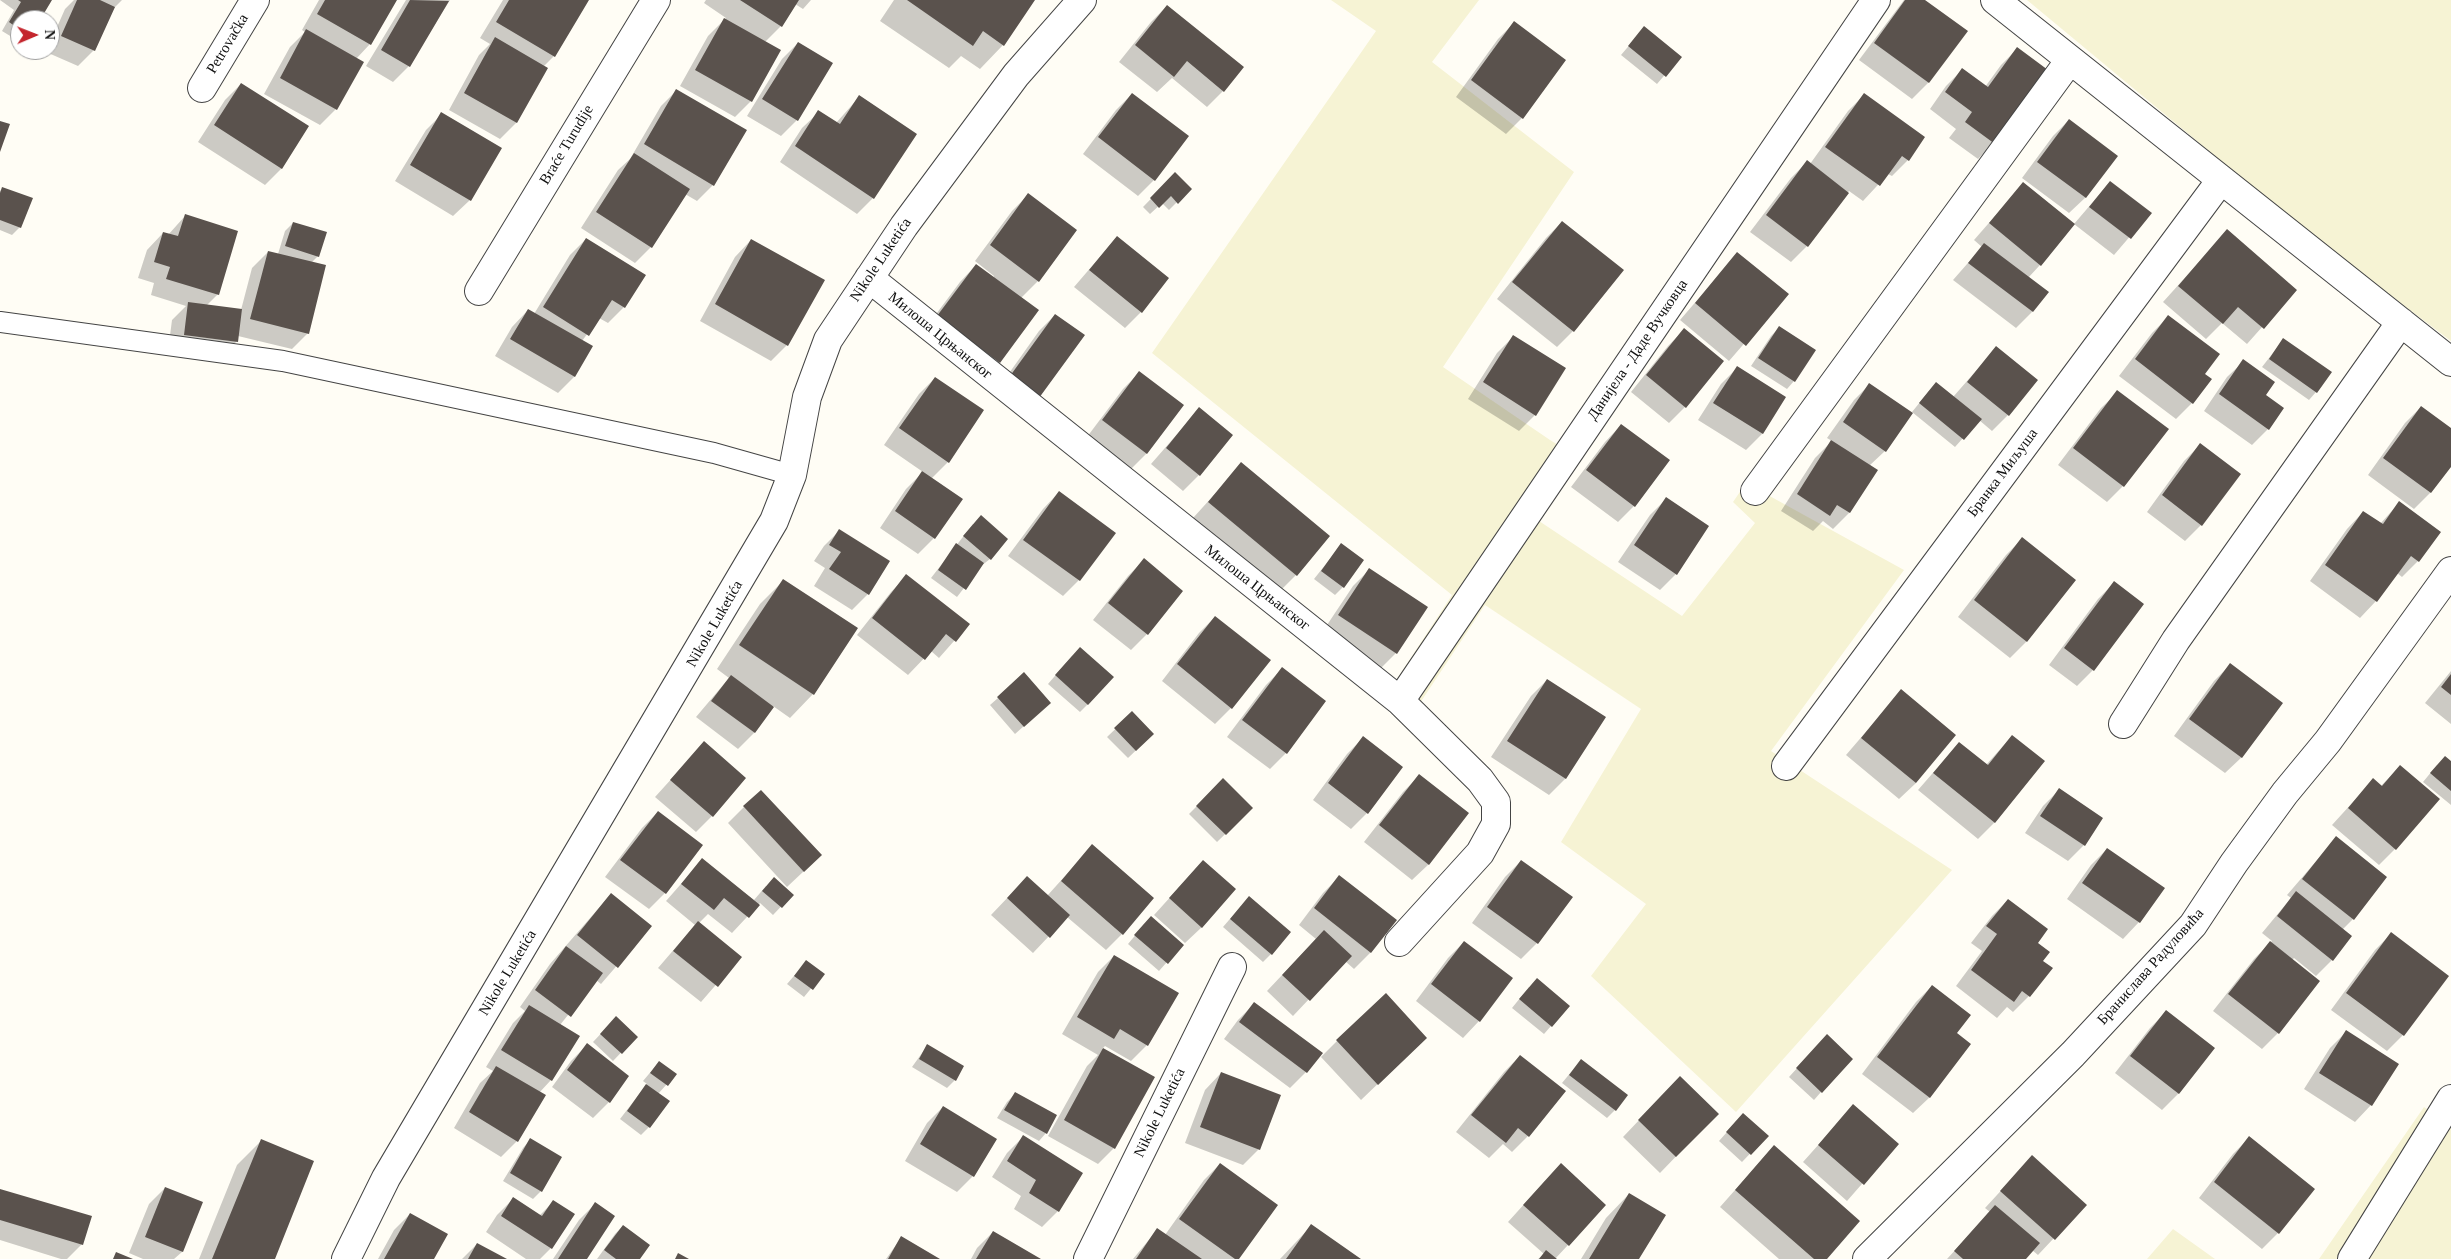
<!DOCTYPE html>
<html>
<head>
<meta charset="utf-8">
<style>
  body { margin:0 }
  #map { position:relative; width:2451px; height:1259px; overflow:hidden; background:#fffdf5; font-family:Georgia,serif }
  canvas { display:block }
  .north { position:absolute; left:10px; top:10px; width:50px; height:50px; box-sizing:border-box; background:#fff; border:1px solid #a0a0a0; border-radius:50%; rotate:89deg; font-size:14px; font-weight:700; line-height:20px; text-align:center; color:#111 }
  .north::after { content:''; display:block; margin:auto; width:18px; height:22px; background:#c4262e; clip-path:polygon(50% 0,100% 100%,50% 72%,0 100%) }
</style>
</head>
<body>
<div id="map">
<canvas width="2451" height="1259"></canvas>
<div class="north">N</div>
</div>
<script>
const context = document.querySelector('canvas').getContext('2d');
context.lineJoin = 'round';
function fill(path, color) { context.fillStyle = color; context.fill(path, 'evenodd'); }
const poly = rows => new Path2D(rows.map(r => 'M' + r).join(''));
function stroke(path, color, width, dash) { context.strokeStyle = color; context.lineWidth = width; context.lineCap = dash ? 'butt' : 'round'; context.setLineDash(dash || []); context.stroke(path); }
function drawText(font, color, halo, rows, align = 'center') {
  context.font = font + ' Georgia,serif'; context.lineWidth = 5; context.setLineDash([]); context.textBaseline = 'middle'; context.strokeStyle = halo; context.fillStyle = color; for (const [text, x, y, turn = 0] of rows) {
    context.save(); context.translate(x, y); context.rotate((+turn || 0) * Math.PI / 180); context.textAlign = isNaN(turn) ? turn : align; if (halo) context.strokeText(text, 0, 0); context.fillText(text, 0, 0); context.restore();
  }
}
const farmland = poly([
  [1331,0,1479,0,1432,62,1574,172,1443,367,1550,440,1578,457,1536,519,1682,616,1755,523,1733,502,1746,483,1904,570,1771,751,1952,870,1736,1112,1591,976,1646,904,1561,842,1641,709,1485,605,1420,703,1395,682,1452,595,1152,353,1376,31],
  [2027,0,2451,0,2451,341,2309,234],
  [2424,1107,2451,1125,2451,1259,2319,1259],
  [2173,1229,2215,1259,2147,1259]
]);
const shadow = poly([
  [0,0,51,0,38,20,20,20,20,42,2,31,14,10],
  [74,0,122,0,113,9,94,50,78,66,46,52,50,50,50,43,65,9],
  [319,0,395,0,370,44,356,59,336,109,320,125,264,94,290,47,305,32,302,30],
  [406,0,450,0,409,66,393,82,366,66],
  [503,0,587,0,554,56,544,66,547,68,516,123,500,139,449,110,479,55,490,44,480,38],
  [706,0,811,0,803,9,795,4,781,26,765,42,751,101,735,117,680,86,708,36,726,18,704,3],
  [894,0,1034,0,1003,45,980,69,961,56,949,68,880,21],
  [1904,0,1923,0,1966,31,1928,83,1912,99,1859,60],
  [1167,6,1223,91,1207,107,1172,78,1157,92,1119,62,1151,22],
  [1514,23,1522,118,1506,134,1456,97,1498,39],
  [1644,28,1680,57,1657,84,1621,55],
  [798,43,797,120,781,136,747,116,782,59],
  [2017,49,1994,143,1978,159,1949,138,1956,129,1930,109,1946,86,1962,70,1985,87,2001,65],
  [241,84,308,126,281,169,265,185,198,142,225,100],
  [677,90,713,185,697,201,685,194,651,247,635,263,581,228,618,170,630,159,661,106],
  [1132,94,1187,137,1154,180,1138,196,1083,154,1116,110],
  [1864,95,1924,137,1908,160,1892,176,1888,174,1863,201,1849,191,1807,246,1791,262,1750,232,1791,178,1807,162,1810,164,1848,111],
  [860,96,915,134,873,198,857,214,780,162,802,128,819,112,836,123],
  [442,114,470,200,453,216,395,181,426,130],
  [2069,120,2086,197,2069,213,2022,178,2053,136],
  [1175,174,1190,189,1169,210,1162,203,1150,214,1143,207],
  [2110,182,2150,213,2114,255,2074,224],
  [2023,184,2040,265,2028,278,2032,312,2016,328,1953,280,1982,247,1974,240],
  [3,188,20,227,12,235,0,230,0,191],
  [1028,195,1038,281,1021,298,999,362,983,378,922,333,960,282,976,265,993,278,994,276,975,261,1012,211],
  [185,216,218,294,206,306,241,310,252,268,268,252,278,254,285,231,293,223,318,256,311,263,308,333,292,349,238,336,237,341,221,357,168,351,172,320,186,306,151,295,154,283,138,278,147,250,163,233,168,235],
  [1562,222,1573,331,1557,347,1497,299,1546,238],
  [2227,231,2295,290,2247,344,2222,323,2206,339,2163,302],
  [1117,237,1141,312,1125,328,1074,287],
  [586,239,624,307,608,323,599,318,582,341,591,347,574,377,558,393,495,356,512,327,528,310,534,314,570,255],
  [751,240,787,345,771,361,700,321,735,257],
  [1737,254,1787,294,1729,361,1680,320],
  [1055,315,1083,335,995,393,1039,331],
  [2168,317,2203,374,2192,403,2176,419,2119,376,2152,333],
  [1779,328,1794,381,1787,389,1751,366,1771,336],
  [1684,330,1685,407,1669,423,1631,392,1668,346],
  [1513,337,1564,369,1535,415,1519,431,1468,399,1497,353],
  [2283,340,2316,392,2309,400,2262,367],
  [1996,348,2008,415,1992,431,1979,420,1955,447,1912,412,1929,391,1953,397],
  [2244,361,2264,396,2268,429,2252,445,2204,411,2227,377],
  [1737,368,1784,398,1762,434,1746,450,1698,420,1721,384],
  [1139,373,1182,406,1146,454,1130,470,1087,437,1123,389],
  [935,378,948,462,931,479,934,538,918,554,880,528,906,489,923,472,884,445,919,394],
  [1870,384,1885,451,1869,466,1876,470,1849,513,1833,529,1823,521,1813,531,1781,511,1815,458,1832,441,1827,438,1854,400],
  [2118,392,2123,486,2107,502,2058,465,2101,408],
  [2421,407,2451,429,2451,465,2430,493,2414,509,2368,475,2405,423],
  [1199,409,1199,475,1183,491,1151,464],
  [1621,425,1634,506,1618,522,1571,487,1605,442],
  [2200,445,2201,525,2185,541,2147,512,2184,461],
  [1242,464,1296,575,1280,591,1193,518],
  [1059,492,1079,580,1063,596,1008,556,1043,509],
  [1666,499,1676,574,1660,590,1618,562,1650,515],
  [2399,503,2418,561,2402,577,2397,573,2376,601,2360,618,2310,581,2347,529,2363,512,2380,524],
  [973,524,1006,539,990,559,981,566,957,597,931,578],
  [840,530,868,594,852,610,814,586,825,568,814,561,824,546],
  [2022,539,2026,642,2010,658,1958,617,2006,555],
  [1341,545,1343,587,1335,595,1314,579],
  [1144,560,1147,634,1131,650,1093,620,1128,576],
  [1369,570,1396,653,1380,669,1323,631,1353,586],
  [907,576,969,624,939,658,931,651,908,675,857,635,891,592],
  [783,581,813,694,790,718,773,706,754,733,738,749,696,717,729,678,717,669,760,604],
  [2114,583,2093,670,2077,686,2049,665,2098,599],
  [1215,617,1231,708,1215,724,1162,681,1199,633],
  [1072,656,1088,704,1080,712,1048,684],
  [2230,665,2242,757,2225,773,2174,736,2214,681],
  [1282,669,1325,701,1286,753,1270,769,1227,737,1266,685],
  [2451,671,2451,724,2425,703],
  [1547,680,1604,718,1565,779,1549,795,1491,757,1531,696],
  [1901,691,1916,783,1899,799,1846,755],
  [998,698,1042,710,1015,734,990,705],
  [1132,713,1153,734,1128,758,1107,737],
  [2012,736,2043,761,1994,823,1978,839,1918,790,1959,743,1986,765],
  [1363,738,1367,813,1351,829,1313,800,1347,754],
  [704,743,712,816,696,832,655,797],
  [2451,762,2451,805,2423,782,2437,765],
  [2400,766,2395,849,2379,865,2332,825,2373,780,2381,786],
  [1419,776,1429,864,1412,880,1364,842,1403,792],
  [1223,780,1252,808,1217,842,1189,814],
  [2059,790,2084,845,2068,861,2025,833,2043,806],
  [744,807,804,871,787,887,728,823],
  [658,812,665,893,649,909,605,877,642,828],
  [2336,838,2353,919,2342,930,2332,960,2316,976,2294,958,2292,960,2319,981,2278,1033,2262,1049,2213,1011,2254,959,2272,941,2262,933,2291,898,2287,895],
  [1092,846,1122,934,1106,950,1067,917,1033,953,991,915,1011,894,1047,896],
  [2107,849,2139,922,2123,939,2067,899,2091,865],
  [702,860,754,900,766,886,792,895,773,915,760,903,732,933,708,914,699,923,740,957,701,1002,658,968,695,925,666,901],
  [1203,861,1202,927,1185,943,1154,915],
  [1521,861,1537,943,1521,959,1472,923,1505,877],
  [1339,877,1395,921,1370,953,1354,969,1345,961,1293,1016,1267,991,1316,939,1299,925,1323,893],
  [611,894,651,926,601,984,596,980,560,1025,551,1080,539,1093,517,1141,501,1157,454,1128,480,1083,493,1071,486,1067,513,1023,525,1011,520,1007,550,964],
  [2008,900,2036,943,2042,961,2029,996,2013,1012,2007,1007,1997,1018,1956,986,1982,951,1971,943,1992,916],
  [1241,906,1271,954,1263,962,1223,927],
  [1143,926,1182,945,1159,971,1128,944],
  [2391,934,2403,1035,2387,1051,2331,1010,2375,950],
  [1464,942,1512,979,1479,1021,1463,1038,1416,1001,1448,958],
  [1114,956,1147,1045,1131,1061,1105,1046,1102,1049,1153,1077,1114,1148,1098,1164,1048,1136,1087,1066,1098,1055,1062,1034,1098,972],
  [806,962,823,974,804,997,787,984],
  [1932,986,1955,1033,1930,1097,1913,1113,1862,1074,1916,1002],
  [1529,987,1551,1026,1544,1034,1512,1008],
  [1254,1004,1306,1072,1290,1088,1224,1039,1238,1020],
  [2166,1012,2179,1093,2162,1110,2115,1073,2150,1028],
  [608,1026,636,1037,613,1061,593,1042],
  [2346,1032,2371,1105,2355,1122,2304,1089,2330,1048],
  [1337,1041,1409,1054,1361,1100,1321,1057],
  [1819,1044,1821,1092,1814,1100,1789,1077],
  [587,1045,609,1102,593,1118,552,1087,571,1061],
  [927,1046,955,1080,947,1088,912,1067],
  [1520,1056,1528,1136,1512,1152,1503,1144,1489,1158,1456,1132,1504,1072],
  [1581,1060,1615,1110,1607,1118,1562,1083],
  [659,1062,675,1075,658,1094,649,1127,641,1135,620,1119,647,1084,643,1081],
  [1221,1073,1259,1149,1243,1165,1185,1143,1205,1090],
  [1015,1094,1046,1133,1039,1141,997,1118,1007,1102],
  [1664,1094,1717,1114,1660,1173,1623,1137],
  [1853,1106,1897,1144,1847,1201,1803,1162],
  [943,1107,973,1176,957,1192,905,1161,927,1123],
  [1735,1123,1767,1136,1742,1162,1719,1141],
  [1023,1137,1082,1174,1058,1211,1042,1227,1014,1209,1021,1196,992,1177,1007,1153],
  [2249,1138,2278,1233,2262,1249,2199,1198,2233,1154],
  [530,1140,560,1158,541,1191,533,1199,503,1181,523,1148],
  [261,1141,273,1259,199,1259,237,1165],
  [1774,1146,1825,1259,1779,1259,1720,1207],
  [2032,1157,2085,1205,2038,1255,2032,1250,2024,1259,1947,1259,1990,1212,1985,1208],
  [1220,1164,1238,1259,1133,1259,1157,1230,1165,1235,1204,1180],
  [1545,1181,1605,1205,1555,1259,1538,1259,1544,1254,1508,1222],
  [165,1188,201,1203,182,1252,174,1259,143,1259,129,1253,149,1204],
  [0,1190,82,1244,67,1259,61,1259,0,1240],
  [1629,1194,1638,1259,1581,1259,1606,1218],
  [513,1199,539,1216,553,1202,573,1215,551,1248,540,1259,526,1259,486,1232,497,1215],
  [595,1204,586,1259,553,1259,579,1220],
  [410,1214,432,1259,378,1259,394,1230],
  [623,1226,638,1259,597,1259,615,1234],
  [1311,1226,1359,1259,1280,1259],
  [993,1232,1039,1259,971,1259,977,1248],
  [901,1238,937,1259,886,1259],
  [477,1244,504,1259,462,1259]
]);
const building = poly([
  [18,0,52,0,40,20,20,20,20,30,9,22,21,2],
  [77,0,100,0,115,7,95,51,61,36],
  [325,0,397,0,371,45,317,14],
  [410,0,449,1,410,67,381,50],
  [509,0,589,0,555,57,496,22],
  [740,0,799,0,782,27],
  [907,0,1035,0,1004,46,983,31,973,46],
  [1905,0,1925,0,1968,31,1929,83,1874,43],
  [1167,5,1244,67,1224,92,1187,61,1174,77,1135,45],
  [724,18,781,50,752,102,695,70],
  [1514,21,1566,60,1523,119,1471,80],
  [1644,26,1682,57,1666,77,1628,46],
  [306,29,364,62,337,110,280,78],
  [495,37,548,68,517,123,464,93],
  [798,42,833,63,798,121,762,99],
  [2017,47,2048,70,1995,144,1965,122,1972,112,1945,92,1962,68,1988,87],
  [241,83,309,126,282,169,214,125],
  [676,89,747,130,714,186,644,144],
  [1132,93,1189,136,1155,181,1098,137],
  [1864,93,1925,137,1909,161,1902,156,1880,186,1825,147],
  [859,95,917,134,874,199,795,146,818,110,840,124],
  [441,112,502,148,471,201,410,165],
  [2069,119,2118,156,2086,198,2037,162],
  [0,121,10,124,0,152],
  [634,153,690,189,652,248,596,212],
  [1807,160,1849,193,1808,247,1766,215],
  [1175,172,1192,189,1178,204,1171,196,1159,208,1150,198],
  [2110,181,2152,213,2131,239,2089,207],
  [2023,182,2075,224,2041,266,1989,223],
  [2,187,33,198,21,228,0,220,0,193],
  [1028,193,1077,230,1039,282,990,245],
  [185,214,238,231,219,295,166,279,170,267,154,262,163,232,178,236],
  [1562,221,1624,270,1574,332,1512,282],
  [293,222,327,232,319,257,285,246],
  [2227,229,2297,290,2264,329,2238,307,2223,324,2178,286],
  [1117,236,1169,278,1142,313,1089,270],
  [586,238,646,275,625,308,612,300,589,336,543,307],
  [751,239,825,280,788,346,715,304],
  [1984,243,2049,292,2033,312,1968,263],
  [268,251,326,265,309,334,250,319],
  [1737,252,1789,294,1746,346,1695,303],
  [976,264,1039,310,1000,363,937,316],
  [188,302,242,309,238,342,184,335],
  [528,309,593,346,575,377,510,339],
  [1055,314,1085,335,1039,398,1010,376],
  [2168,315,2220,354,2205,374,2212,379,2193,404,2135,359],
  [1779,326,1816,350,1795,382,1758,358],
  [1684,328,1724,361,1686,408,1646,375],
  [1513,335,1566,368,1536,416,1483,382],
  [2283,338,2332,372,2317,393,2269,359],
  [1996,346,2038,380,2009,416,1967,382],
  [2243,359,2275,382,2266,395,2284,408,2269,430,2219,394],
  [1737,366,1786,397,1763,434,1713,403],
  [1139,371,1184,405,1147,454,1102,420],
  [935,377,984,410,949,463,899,428],
  [1936,382,1982,419,1964,440,1919,403],
  [1869,383,1913,413,1886,452,1843,422],
  [2117,390,2169,429,2124,487,2073,448],
  [2421,406,2451,428,2451,467,2431,493,2383,458],
  [1199,407,1233,435,1200,476,1166,448],
  [1621,424,1670,460,1635,507,1586,470],
  [1831,440,1878,470,1850,513,1837,505,1830,516,1797,494],
  [2200,443,2241,474,2202,526,2162,495],
  [1241,462,1330,536,1297,576,1208,502],
  [922,471,963,499,935,539,895,511],
  [1059,491,1116,533,1080,581,1023,540],
  [1666,497,1709,526,1677,575,1634,545],
  [2399,501,2441,532,2419,562,2411,556,2377,602,2325,565,2363,511,2383,524],
  [981,515,1008,539,991,560,963,536],
  [839,529,890,561,869,595,829,569,841,552,829,545],
  [2022,537,2076,580,2027,642,1974,600],
  [956,543,984,563,966,590,938,570],
  [1341,543,1364,560,1344,588,1321,571],
  [1144,558,1183,591,1148,635,1108,603],
  [1369,568,1428,607,1397,654,1338,615],
  [906,574,970,624,956,642,946,634,925,660,872,618],
  [783,579,858,628,814,695,739,645],
  [2114,581,2144,604,2094,671,2064,648],
  [1215,616,1271,660,1232,709,1177,664],
  [1080,647,1114,677,1088,705,1055,675],
  [2230,663,2283,703,2242,758,2189,719],
  [1282,667,1326,701,1287,754,1242,720],
  [1024,672,1051,703,1024,727,997,697],
  [2451,674,2451,695,2441,687],
  [731,675,774,707,755,733,711,701],
  [1547,679,1606,717,1566,779,1507,741],
  [1901,689,1956,735,1916,783,1861,738],
  [1132,711,1154,734,1136,751,1114,728],
  [2012,735,2045,761,1995,823,1933,773,1959,742,1988,765],
  [1363,736,1403,767,1368,814,1328,783],
  [704,741,746,778,713,817,670,780],
  [2445,756,2451,761,2451,791,2430,773],
  [2400,765,2440,799,2396,850,2348,808,2373,778,2382,786],
  [1419,774,1469,813,1429,865,1379,825],
  [1223,778,1253,808,1226,835,1196,806],
  [2059,788,2103,818,2085,846,2040,816],
  [761,790,822,855,804,872,743,806],
  [658,811,703,845,666,894,620,860],
  [2336,836,2387,877,2354,920,2302,879],
  [1092,844,1154,898,1123,935,1061,881],
  [2107,848,2165,888,2140,923,2082,883],
  [702,858,760,905,749,918,724,898,714,910,681,884],
  [1203,860,1236,889,1202,928,1169,898],
  [1521,860,1573,897,1538,944,1487,907],
  [1339,875,1397,920,1371,953,1314,908],
  [1027,876,1070,915,1050,938,1007,898],
  [774,877,794,895,782,908,762,891],
  [2296,891,2352,936,2333,961,2277,916],
  [611,893,652,926,618,968,577,935],
  [1249,896,1291,932,1272,955,1230,919],
  [2008,899,2048,929,2038,943,2050,952,2043,961,2053,968,2030,997,2022,991,2014,1002,1971,970,1997,934,1986,926],
  [1151,916,1184,945,1168,964,1134,935],
  [698,921,742,957,718,987,673,951],
  [1324,930,1352,956,1310,1001,1282,975],
  [2391,932,2449,976,2404,1036,2346,993],
  [1464,941,1513,978,1480,1022,1431,984],
  [2270,941,2320,981,2279,1034,2228,994],
  [566,946,603,973,571,1017,535,990],
  [1114,955,1179,993,1148,1046,1120,1029,1114,1039,1077,1017],
  [806,960,825,974,813,990,794,976],
  [1537,978,1570,1006,1552,1027,1519,999],
  [1932,985,1971,1015,1957,1033,1971,1044,1930,1098,1877,1057],
  [1386,993,1427,1038,1378,1085,1336,1040],
  [1254,1002,1323,1053,1307,1073,1239,1022],
  [529,1005,580,1036,552,1081,501,1050],
  [2166,1010,2215,1048,2179,1094,2130,1056],
  [616,1016,638,1037,622,1054,600,1034],
  [2346,1030,2399,1064,2372,1106,2319,1073],
  [1827,1034,1853,1059,1822,1093,1796,1068],
  [587,1043,629,1076,610,1103,567,1070],
  [927,1044,964,1066,956,1081,919,1059],
  [1103,1048,1155,1077,1115,1149,1064,1120],
  [1520,1055,1566,1091,1529,1137,1518,1128,1506,1143,1471,1115],
  [1581,1059,1628,1095,1616,1111,1569,1075],
  [659,1061,677,1074,668,1086,650,1073],
  [496,1066,546,1095,518,1142,469,1112],
  [1221,1072,1281,1095,1260,1150,1200,1127],
  [1680,1076,1719,1114,1676,1157,1638,1120],
  [646,1084,670,1101,650,1128,627,1111],
  [1015,1092,1057,1115,1047,1134,1004,1110],
  [1853,1104,1899,1144,1864,1185,1818,1145],
  [943,1106,997,1139,974,1177,920,1144],
  [1743,1113,1769,1136,1751,1155,1726,1132],
  [1023,1135,1083,1173,1059,1212,1029,1193,1036,1180,1007,1161],
  [2249,1136,2315,1189,2279,1234,2214,1182],
  [530,1138,562,1157,542,1192,510,1173],
  [261,1139,314,1161,275,1259,212,1259],
  [1774,1145,1860,1221,1827,1259,1814,1259,1735,1190],
  [2032,1155,2087,1205,2055,1240,2000,1191],
  [1220,1163,1278,1205,1239,1259,1235,1259,1179,1219],
  [1561,1163,1606,1205,1569,1246,1523,1205],
  [165,1187,203,1202,183,1252,145,1237],
  [0,1189,92,1216,83,1245,0,1220],
  [1629,1193,1666,1215,1639,1259,1589,1259],
  [513,1197,542,1216,553,1200,575,1214,552,1249,501,1216],
  [595,1202,615,1216,587,1259,558,1259],
  [1995,1205,2040,1243,2026,1259,1963,1259,1954,1251],
  [410,1213,448,1234,434,1259,384,1259],
  [1311,1224,1361,1259,1286,1259],
  [623,1225,650,1245,640,1259,616,1259,604,1250],
  [1157,1228,1202,1259,1136,1259],
  [993,1231,1041,1259,976,1259],
  [901,1236,940,1259,888,1259],
  [477,1243,507,1259,468,1259],
  [1546,1250,1557,1259,1539,1259],
  [116,1252,133,1259,113,1259],
  [678,1253,689,1259,675,1259]
]);
const service = poly([
  [0,322,283,361,714,453,792,475]
]);
const minor = poly([
  [1995,0,2451,362],
  [202,88,255,0],
  [869,278,1400,701,1480,780,1496,802,1496,824,1480,853,1399,942],
  [479,291,656,0],
  [1755,491,2070,60],
  [1400,701,1876,0],
  [2123,724,2176,640,2401,322],
  [1786,766,2221,180],
  [346,1259,386,1178,774,521,792,475,807,397,828,340,904,226,1016,75,1082,0],
  [1088,1259,1232,967],
  [1867,1259,2073,1054,2193,925,2234,863,2285,793,2328,741,2451,571],
  [2352,1259,2451,1099]
]);
const streetNames = [
  ["Petrovačka",228,44,-59],
  ["Braće Turudije",567,145,-59],
  ["Nikole Luketića",881,260,-56],
  ["Милоша Црњанског",940,336,39],
  ["Данијела - Даде Вучковца",1638,350,-56],
  ["Бранка Миљуша",2003,473,-53],
  ["Милоша Црњанског",1257,588,38],
  ["Nikole Luketića",715,624,-60],
  ["Бранислава Радуловића",2151,967,-48],
  ["Nikole Luketića",508,973,-59],
  ["Nikole Luketića",1160,1113,-64]
];
fill(farmland, '#f6f3d4');
fill(shadow, '#0003');
fill(building, '#5a524d');
stroke(service, '#444', 22);
stroke(minor, '#444', 30);
stroke(service, '#fff', 20);
stroke(minor, '#fff', 28);
drawText('15px', '#111', '#fff', streetNames);
</script>
</body>
</html>
